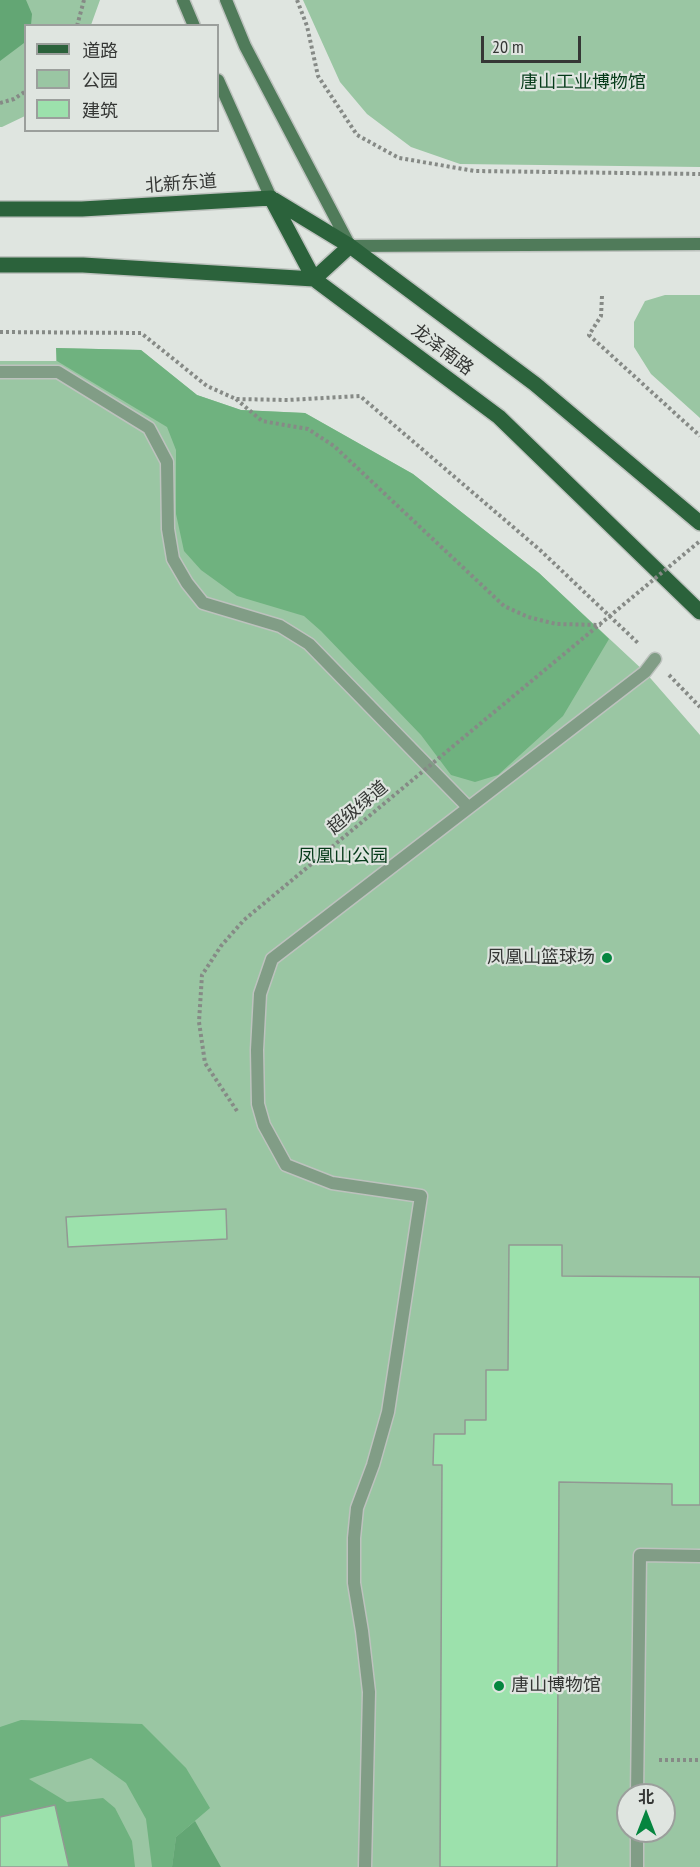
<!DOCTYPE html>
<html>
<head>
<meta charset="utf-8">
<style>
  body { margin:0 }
  #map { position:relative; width:700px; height:1867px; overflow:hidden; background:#dfe5e0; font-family:"PT Sans Narrow","Noto Sans SC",sans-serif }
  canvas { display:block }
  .legend { position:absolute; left:24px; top:24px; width:195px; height:108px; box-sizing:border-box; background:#dfe5e0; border:2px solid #9b9f9c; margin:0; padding:8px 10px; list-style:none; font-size:18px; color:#353735 }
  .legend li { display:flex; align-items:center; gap:12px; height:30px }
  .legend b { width:30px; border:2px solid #9b9f9c }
  .north { position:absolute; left:616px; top:1783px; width:60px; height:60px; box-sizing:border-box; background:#dfe5e0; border:2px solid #9b9f9c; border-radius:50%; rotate:0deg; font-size:16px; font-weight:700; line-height:24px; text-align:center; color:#353735 }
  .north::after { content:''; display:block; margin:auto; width:21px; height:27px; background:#05853f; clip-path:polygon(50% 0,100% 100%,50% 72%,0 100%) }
  .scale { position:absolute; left:481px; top:36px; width:100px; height:27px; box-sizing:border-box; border:3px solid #353735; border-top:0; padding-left:8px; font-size:18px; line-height:21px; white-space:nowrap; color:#353735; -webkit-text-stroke:4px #dfe5e0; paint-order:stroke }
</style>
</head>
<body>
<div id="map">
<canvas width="700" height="1867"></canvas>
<ul class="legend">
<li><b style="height:8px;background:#2b623b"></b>道路</li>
<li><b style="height:16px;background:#9ac6a3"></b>公园</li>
<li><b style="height:16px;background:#9ce1ac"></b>建筑</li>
</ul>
<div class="north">北</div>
<div class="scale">20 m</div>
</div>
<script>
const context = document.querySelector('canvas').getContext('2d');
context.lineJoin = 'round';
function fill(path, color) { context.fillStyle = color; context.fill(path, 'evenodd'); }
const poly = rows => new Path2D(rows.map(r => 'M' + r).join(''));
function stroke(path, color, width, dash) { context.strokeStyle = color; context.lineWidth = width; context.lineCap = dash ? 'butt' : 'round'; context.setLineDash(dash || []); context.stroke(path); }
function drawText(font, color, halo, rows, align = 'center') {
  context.font = font + ' "PT Sans Narrow","Noto Sans SC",sans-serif'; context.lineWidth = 4.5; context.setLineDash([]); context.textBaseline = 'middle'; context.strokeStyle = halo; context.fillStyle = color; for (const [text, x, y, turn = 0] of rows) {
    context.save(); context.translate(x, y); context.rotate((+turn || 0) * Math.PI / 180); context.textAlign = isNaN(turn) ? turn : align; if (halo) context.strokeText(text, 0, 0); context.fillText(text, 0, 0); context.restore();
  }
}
const green = poly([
  [0,0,100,0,91,25,26,26,25,116,2,127,0,127],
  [303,0,700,0,700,167,460,164,411,147,367,114,340,82],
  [665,295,700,295,700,418,651,374,634,347,634,322,645,301],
  [56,348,141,350,197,395,241,410,305,413,413,474,539,573,645,672,700,735,700,1867,0,1867,0,361,56,361],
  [628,1795,664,1795,664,1831,628,1831]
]);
const forest = poly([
  [56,348,141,350,197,395,241,410,305,413,413,474,539,573,609,639,563,716,498,775,475,782,451,775,421,735,321,631,304,616,237,596,201,570,184,551,176,514,176,450,167,427,57,361],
  [21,1720,142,1724,186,1768,210,1808,176,1837,172,1867,152,1867,146,1819,126,1783,91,1758,29,1779,67,1802,103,1798,115,1808,132,1841,135,1867,0,1867,0,1727]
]);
const water = poly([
  [0,0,26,0,32,14,31,25,26,26,24,43,0,61],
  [195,1821,221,1867,172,1867,176,1837]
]);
const building = poly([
  [226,1209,227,1239,68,1247,66,1217,226,1209],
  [509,1245,562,1245,562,1276,700,1277,700,1505,672,1505,672,1484,559,1482,557,1867,440,1867,442,1465,433,1465,434,1434,465,1434,465,1420,486,1420,486,1370,508,1370,509,1245],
  [55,1805,69,1867,0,1867,0,1817,55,1805]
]);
const path = poly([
  [297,0,307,26,318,76,357,135,399,158,475,171,700,174],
  [77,26,84,0],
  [0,103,14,99,26,91],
  [602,296,601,316,589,335,700,436],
  [0,332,141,333,207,386,236,399,288,400,360,396,540,550,639,644],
  [236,399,262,421,308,429,334,446,504,606,528,617,556,624,601,625],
  [669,675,700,707],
  [659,1760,700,1760]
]);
const lane = poly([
  [637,1795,640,1555,700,1556],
  [637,1831,637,1867]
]);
const street = poly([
  [0,372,58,372,149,428,167,462,168,529,173,559,187,583,203,603,280,626,309,644,468,807],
  [365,1867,369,1692,362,1631,354,1583,354,1538,357,1508,373,1465,388,1412,421,1196,332,1183,286,1165,264,1125,258,1104,257,1050,260,994,272,959,645,672,655,659]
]);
const secondary = poly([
  [183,0,194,26],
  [226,0,245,46,350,246,700,244],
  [218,80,271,198]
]);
const primary = poly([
  [271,198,314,279,499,417,700,612],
  [0,209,82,209,271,198,350,246,535,384,700,523],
  [0,265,83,265,314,279,350,246]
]);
const pathBridge = poly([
  [237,1111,205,1063,199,1022,202,975,221,946,244,920,700,541]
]);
const markers = [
  [607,958,6,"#05853f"],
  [499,1686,6,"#05853f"]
];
const parkNames = [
  ["唐山工业博物馆",583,83],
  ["凤凰山公园",343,857]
];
const streetNames = [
  ["北新东道",181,184,-4],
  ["龙泽南路",442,350,37],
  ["超级绿道",358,808,-40]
];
const poiNames = [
  ["凤凰山篮球场",595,958],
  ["唐山博物馆",511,1686,"left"]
];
fill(green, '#9ac6a3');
fill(forest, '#6fb27f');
fill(water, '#63a674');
fill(building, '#9ce1ac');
stroke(building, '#929893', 1.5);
stroke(lane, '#bdc2be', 15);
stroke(street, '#bdc2be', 15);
stroke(secondary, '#bdc2be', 15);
stroke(primary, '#bdc2be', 18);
stroke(path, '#868a86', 4, [3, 3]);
stroke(lane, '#819d86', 12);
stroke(street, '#819d86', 12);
stroke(secondary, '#507b5a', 12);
stroke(primary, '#2b623b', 15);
stroke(pathBridge, '#868a86', 4, [3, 3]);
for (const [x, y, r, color] of markers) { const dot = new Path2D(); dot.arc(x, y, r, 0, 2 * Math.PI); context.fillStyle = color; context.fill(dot); stroke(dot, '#dfe5e0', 2); }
drawText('18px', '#063b1a', '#dfe5e0', parkNames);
drawText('18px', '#353735', '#dfe5e0', streetNames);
drawText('18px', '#353735', '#dfe5e0', poiNames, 'right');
</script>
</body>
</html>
